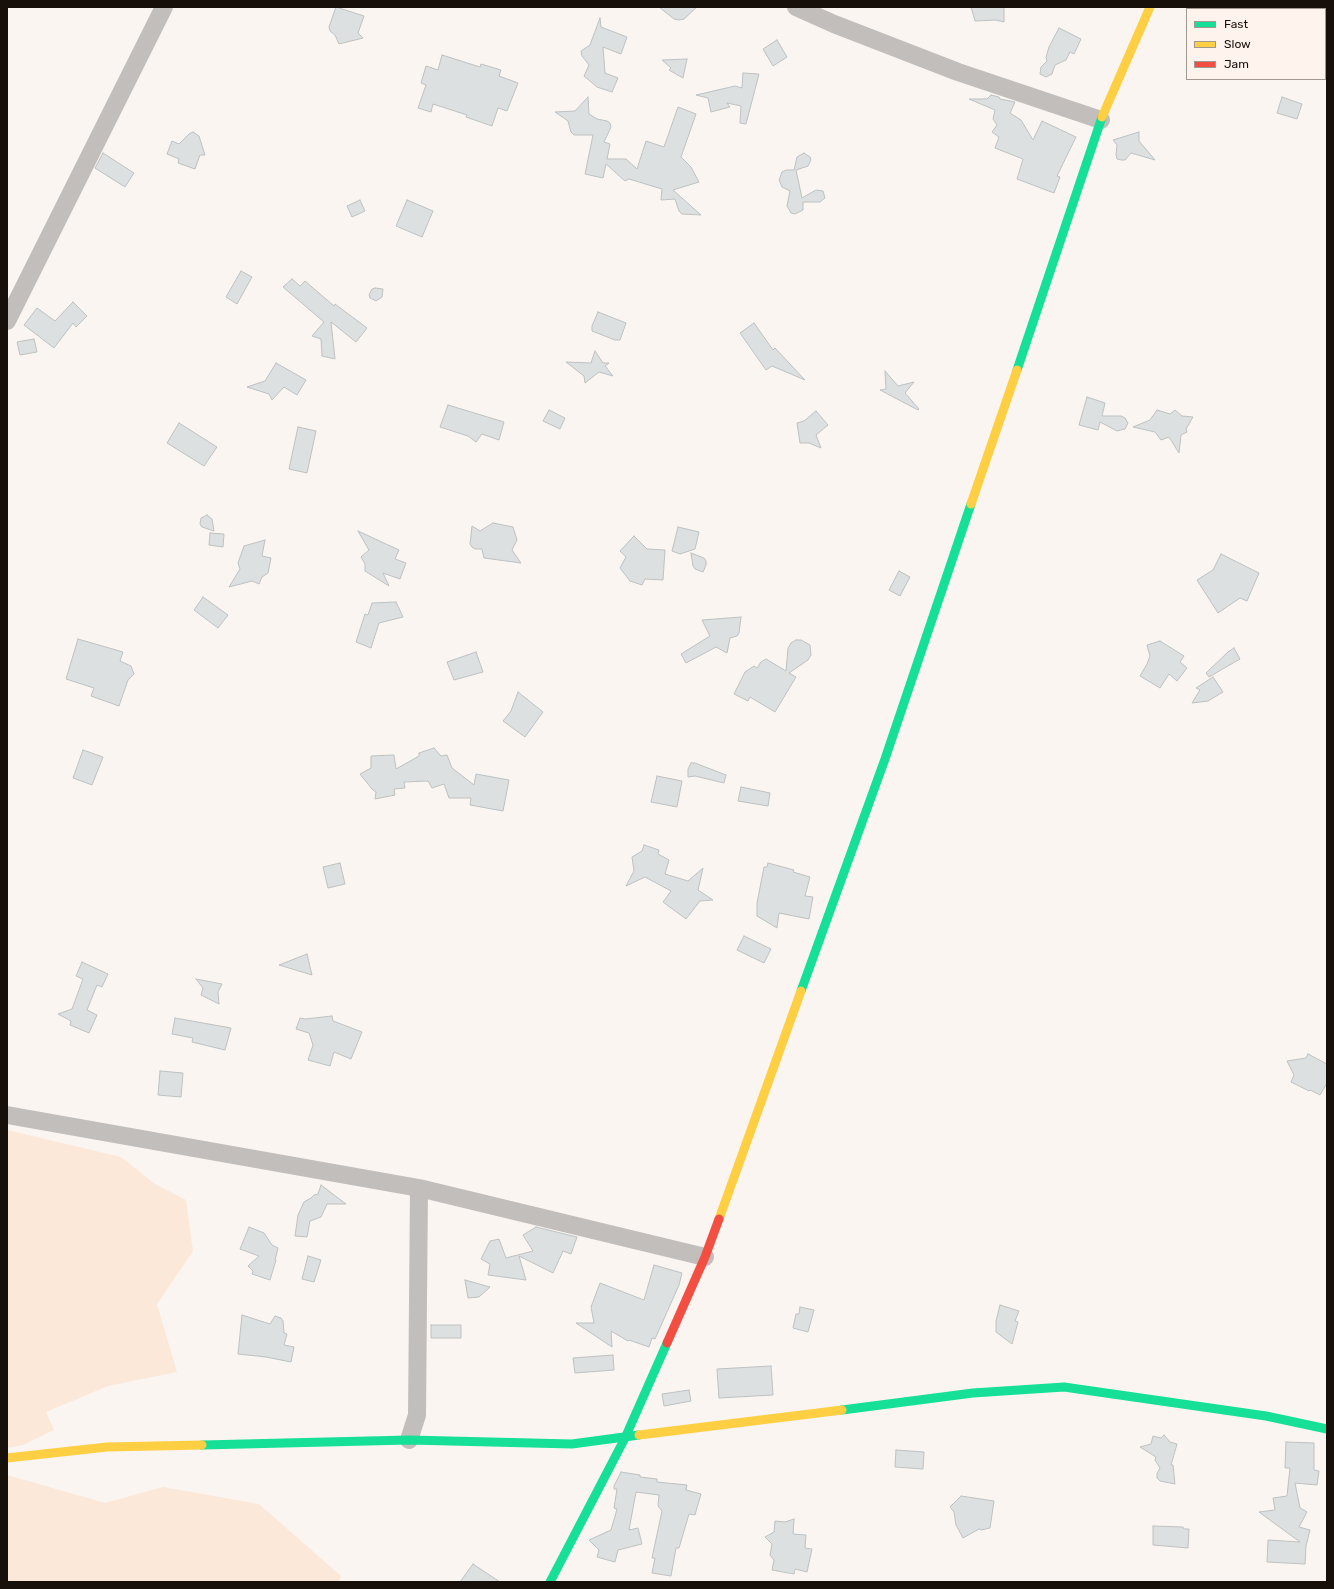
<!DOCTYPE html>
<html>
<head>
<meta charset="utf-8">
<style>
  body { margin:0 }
  #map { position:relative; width:1334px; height:1589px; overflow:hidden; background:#faf5f1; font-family:Rubik,sans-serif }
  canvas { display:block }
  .frame { position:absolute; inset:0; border:8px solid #170f09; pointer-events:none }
  .legend { position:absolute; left:1186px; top:8px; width:140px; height:72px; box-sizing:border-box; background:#fef4ed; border:1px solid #a29892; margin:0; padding:5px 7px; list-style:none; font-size:12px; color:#170f09 }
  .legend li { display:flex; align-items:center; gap:8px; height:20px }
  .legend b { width:20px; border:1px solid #a29892 }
</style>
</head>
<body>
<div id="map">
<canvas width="1334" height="1589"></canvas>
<div class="frame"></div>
<ul class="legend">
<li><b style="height:5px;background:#16e098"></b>Fast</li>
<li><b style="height:5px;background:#ffcf43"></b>Slow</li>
<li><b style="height:5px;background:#f24e42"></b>Jam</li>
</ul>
</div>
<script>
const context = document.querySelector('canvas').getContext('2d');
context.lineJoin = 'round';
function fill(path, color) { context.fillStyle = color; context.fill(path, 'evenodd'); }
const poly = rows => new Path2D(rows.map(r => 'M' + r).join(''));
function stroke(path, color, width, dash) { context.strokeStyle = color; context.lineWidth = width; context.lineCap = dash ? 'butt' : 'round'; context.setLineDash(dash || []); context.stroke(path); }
const green = poly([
  [7,1130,121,1157,155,1184,186,1200,193,1251,157,1304,177,1372,108,1386,46,1412,54,1430,23,1445,7,1448],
  [7,1475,105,1503,163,1487,259,1504,341,1576,339,1582,7,1582]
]);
const building = poly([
  [336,7,364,16,358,33,363,38,339,44,335,35,330,31,329,27,336,7],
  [659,7,697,7,684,19,679,20,674,19,659,7],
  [971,7,1004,7,1004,22,996,20,975,21,971,7],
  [600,18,601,27,627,37,621,54,603,47,605,73,618,78,612,92,597,87,584,76,589,65,582,56,581,51,590,45,600,18],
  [1059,28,1081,39,1074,54,1070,52,1066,60,1055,65,1052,74,1046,77,1040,74,1041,67,1047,61,1046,57,1049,47,1059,28],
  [777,40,787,57,773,66,763,49,777,40],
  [442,55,480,67,481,64,501,70,499,76,518,83,507,111,498,108,492,126,466,117,467,115,433,104,431,112,418,108,426,85,421,83,426,66,438,70,442,55],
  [687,59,683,78,669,70,671,68,662,60,687,59],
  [743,73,759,74,746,124,740,123,741,106,727,103,730,107,711,112,708,98,696,95,735,86,742,88,743,73],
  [991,95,999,97,1000,99,1015,102,1010,113,1021,120,1033,140,1042,121,1076,137,1057,176,1060,177,1054,193,1017,179,1023,159,995,148,999,137,992,132,997,125,993,119,995,110,969,99,987,99,991,95],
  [588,97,589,114,597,119,607,121,610,123,611,127,604,142,610,144,607,159,626,159,637,169,646,141,664,147,678,107,696,114,681,157,691,167,699,182,673,190,701,215,682,214,679,211,675,199,661,200,662,189,629,179,625,181,606,164,603,178,585,174,593,135,574,135,571,132,568,121,555,112,575,111,588,97],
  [1282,97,1302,104,1297,119,1277,113,1282,97],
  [193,132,199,136,205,155,200,155,195,169,178,163,179,159,167,154,172,141,179,144,189,134,193,132],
  [1139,132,1139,141,1155,160,1131,153,1125,160,1121,160,1117,159,1116,155,1117,145,1113,140,1139,132],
  [103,153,134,173,125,187,95,168,103,153],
  [804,153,810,157,811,160,808,166,796,170,802,198,816,190,823,191,825,198,820,202,803,202,803,210,795,214,791,213,787,206,790,191,782,187,779,180,782,172,786,170,794,170,797,157,804,153],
  [360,200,365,211,352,217,347,206,360,200],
  [407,200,433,211,422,237,396,226,407,200],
  [241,271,252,277,237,304,226,297,241,271],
  [292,279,300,286,305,281,334,306,335,304,367,328,356,342,331,322,335,359,322,356,321,339,312,336,324,322,283,287,292,279],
  [375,288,383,289,382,297,376,301,370,298,369,295,372,289,375,288],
  [73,302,87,316,76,327,73,323,54,348,24,325,37,308,55,321,73,302],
  [598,312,626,323,620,340,615,340,592,331,592,326,598,312],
  [754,323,773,350,775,348,805,380,772,366,766,370,740,333,754,323],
  [34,339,37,352,20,355,17,342,34,339],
  [595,351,603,363,609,363,605,366,613,376,599,372,585,383,584,376,566,362,591,363,595,351],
  [276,363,306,380,297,395,284,387,272,400,269,394,247,387,265,381,276,363],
  [885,371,898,386,914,382,905,393,919,409,918,410,880,390,886,389,885,371],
  [1087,397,1105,403,1102,416,1121,416,1125,418,1128,423,1125,429,1117,431,1100,422,1098,430,1079,425,1087,397],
  [448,405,504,422,499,440,482,434,476,442,468,436,440,427,448,405],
  [549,410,565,418,560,429,543,421,549,410],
  [1157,410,1170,414,1175,410,1182,416,1193,417,1186,429,1187,432,1181,435,1179,453,1169,437,1161,440,1155,432,1133,427,1150,420,1157,410],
  [816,411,828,425,816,435,821,448,809,443,800,443,797,423,804,421,816,411],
  [179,423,217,447,204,466,167,443,179,423],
  [298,427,316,431,307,473,289,469,298,427],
  [207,515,212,519,214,531,202,527,200,524,201,518,207,515],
  [493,523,513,527,517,540,512,550,521,563,484,558,482,549,475,549,472,547,470,544,472,526,480,531,493,523],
  [678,527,699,532,695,549,680,554,672,551,678,527],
  [358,531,399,550,395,559,406,563,400,579,383,573,389,586,365,571,365,564,361,557,369,550,358,531],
  [210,533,224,534,223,547,209,545,210,533],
  [634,536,647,549,665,550,663,580,645,579,642,585,630,581,620,568,626,557,620,551,634,536],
  [265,540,262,556,271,558,268,573,262,577,259,584,252,581,229,587,240,569,238,563,244,546,265,540],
  [691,553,704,558,706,561,706,565,703,572,695,569,693,566,691,553],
  [1221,554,1259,573,1247,601,1240,598,1218,613,1197,580,1213,570,1221,554],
  [899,571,910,577,900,596,889,590,899,571],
  [203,597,228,615,218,628,194,610,203,597],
  [396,602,403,617,379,623,371,648,356,642,365,614,368,615,372,603,396,602],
  [741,617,739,633,737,636,730,638,727,653,716,647,686,663,681,654,710,636,702,620,741,617],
  [78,639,123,652,120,661,131,666,134,674,128,680,119,706,91,696,94,688,66,679,78,639],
  [796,640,801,640,810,645,811,655,808,660,789,673,796,677,775,712,750,697,748,701,734,694,745,672,754,666,757,668,761,662,766,659,786,671,788,648,791,643,796,640],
  [1160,641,1184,656,1180,662,1187,668,1177,681,1169,674,1160,688,1140,676,1147,664,1150,656,1147,645,1160,641],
  [1234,648,1240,659,1209,677,1206,673,1228,652,1234,648],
  [476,652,483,672,454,680,447,662,476,652],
  [1213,677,1223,692,1208,701,1192,703,1200,690,1196,688,1213,677],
  [518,692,543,712,525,737,503,721,511,711,518,692],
  [434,748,441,756,447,755,452,768,474,785,476,774,509,780,503,811,470,805,471,798,449,798,444,784,432,788,428,781,404,782,405,788,394,789,395,795,375,799,376,792,372,789,360,774,371,768,371,756,394,755,396,769,419,756,419,753,434,748],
  [83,750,103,757,92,785,73,778,83,750],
  [691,763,695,763,726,775,724,783,695,776,688,777,688,769,691,763],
  [657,776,682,781,677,807,651,802,657,776],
  [741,787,770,793,768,806,738,801,741,787],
  [644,845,659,850,658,854,669,860,665,874,688,881,703,868,698,890,713,900,700,901,686,919,663,902,671,891,645,877,626,886,634,871,632,857,642,851,644,845],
  [340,863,345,884,328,888,323,867,340,863],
  [768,863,794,870,793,872,810,877,805,896,813,897,809,919,779,913,777,928,757,916,757,903,764,867,767,867,768,863],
  [744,936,771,949,764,963,737,950,744,936],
  [307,954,312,975,279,965,307,954],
  [82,962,108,974,102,987,97,985,87,1010,97,1015,89,1033,70,1025,71,1021,58,1014,72,1009,83,979,76,976,82,962],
  [196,979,222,984,218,992,219,1004,201,995,203,988,196,979],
  [332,1016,333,1021,362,1032,351,1059,334,1052,330,1066,308,1060,313,1045,309,1033,296,1029,300,1018,305,1019,332,1016],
  [175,1018,231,1028,225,1050,192,1042,193,1038,172,1034,175,1018],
  [1308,1054,1327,1064,1327,1083,1320,1095,1310,1090,1309,1091,1291,1082,1294,1075,1287,1061,1306,1058,1308,1054],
  [160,1071,183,1073,181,1097,158,1095,160,1071],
  [321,1185,346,1204,327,1204,321,1217,310,1221,307,1237,295,1236,298,1215,304,1202,311,1198,314,1195,318,1194,321,1185],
  [249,1227,264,1233,272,1245,278,1248,275,1260,276,1260,270,1280,252,1274,253,1271,248,1266,259,1256,240,1249,249,1227],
  [536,1227,577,1237,571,1254,563,1251,553,1273,519,1256,526,1280,488,1275,490,1264,481,1259,490,1241,499,1239,506,1258,533,1251,523,1235,536,1227],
  [308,1256,321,1260,314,1282,302,1279,308,1256],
  [654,1265,682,1273,679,1285,655,1339,652,1338,649,1347,629,1340,628,1341,611,1331,612,1347,576,1323,594,1323,591,1307,600,1283,644,1300,654,1265],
  [465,1280,490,1287,479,1297,468,1298,465,1280],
  [1000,1305,1019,1311,1015,1321,1018,1322,1012,1344,996,1332,996,1321,1000,1305],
  [800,1307,814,1310,808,1332,793,1328,796,1314,799,1314,800,1307],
  [242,1315,270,1324,275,1316,281,1318,283,1321,284,1333,287,1334,284,1345,294,1347,291,1362,266,1357,238,1354,242,1315],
  [431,1325,461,1325,461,1338,431,1338,431,1325],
  [613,1355,614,1370,575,1373,573,1358,613,1355],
  [771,1366,773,1395,719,1398,717,1369,771,1366],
  [689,1390,691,1401,664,1406,662,1394,689,1390],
  [1164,1435,1170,1442,1177,1444,1171,1465,1173,1465,1175,1484,1160,1481,1157,1478,1157,1474,1160,1468,1155,1460,1156,1457,1140,1447,1151,1444,1153,1436,1161,1438,1164,1435],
  [1286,1442,1314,1443,1314,1470,1319,1471,1317,1485,1295,1483,1300,1508,1307,1512,1299,1527,1310,1530,1306,1546,1305,1564,1267,1562,1268,1540,1300,1542,1259,1512,1275,1510,1273,1498,1287,1496,1290,1468,1285,1468,1286,1442],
  [896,1450,924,1452,923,1469,895,1467,896,1450],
  [621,1472,640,1475,640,1477,657,1479,657,1482,687,1485,686,1490,701,1494,695,1515,689,1514,679,1548,676,1548,671,1576,652,1573,655,1558,652,1558,662,1511,658,1506,659,1495,636,1492,629,1530,638,1528,642,1544,618,1550,615,1562,597,1557,599,1550,589,1540,611,1530,617,1509,614,1508,617,1489,614,1489,614,1486,621,1472],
  [961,1496,994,1501,990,1528,981,1530,979,1529,963,1538,956,1525,954,1512,950,1507,961,1496],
  [794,1519,793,1534,806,1535,805,1548,812,1549,807,1572,795,1569,794,1574,772,1570,774,1560,770,1555,772,1544,765,1537,774,1532,775,1521,785,1522,794,1519],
  [1153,1526,1183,1527,1184,1529,1189,1529,1188,1548,1153,1545,1153,1526],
  [473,1564,500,1582,460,1582,473,1564]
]);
const street = poly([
  [796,7,834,24,958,72,1101,120],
  [7,321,164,7],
  [7,1115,419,1188,705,1257],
  [409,1440,417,1415,419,1188]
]);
const fast = poly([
  [1017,370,1102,117],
  [801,991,885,759,971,504],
  [842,1410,973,1393,1064,1387,1266,1416,1327,1429],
  [202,1445,409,1440,572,1444,639,1435],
  [550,1582,625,1438,667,1343]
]);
const slow = poly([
  [1102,117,1150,7],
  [971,504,1017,370],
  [719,1219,801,991],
  [639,1435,842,1410],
  [7,1458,107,1447,202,1445]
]);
const jam = poly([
  [667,1343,705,1257,719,1219]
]);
fill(green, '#fce8d9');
fill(building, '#dce0e0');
stroke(building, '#bdc1c1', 1);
stroke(street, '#c2bebb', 18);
stroke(fast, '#16e098', 9);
stroke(slow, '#ffcf43', 9);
stroke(jam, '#f24e42', 9);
</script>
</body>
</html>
